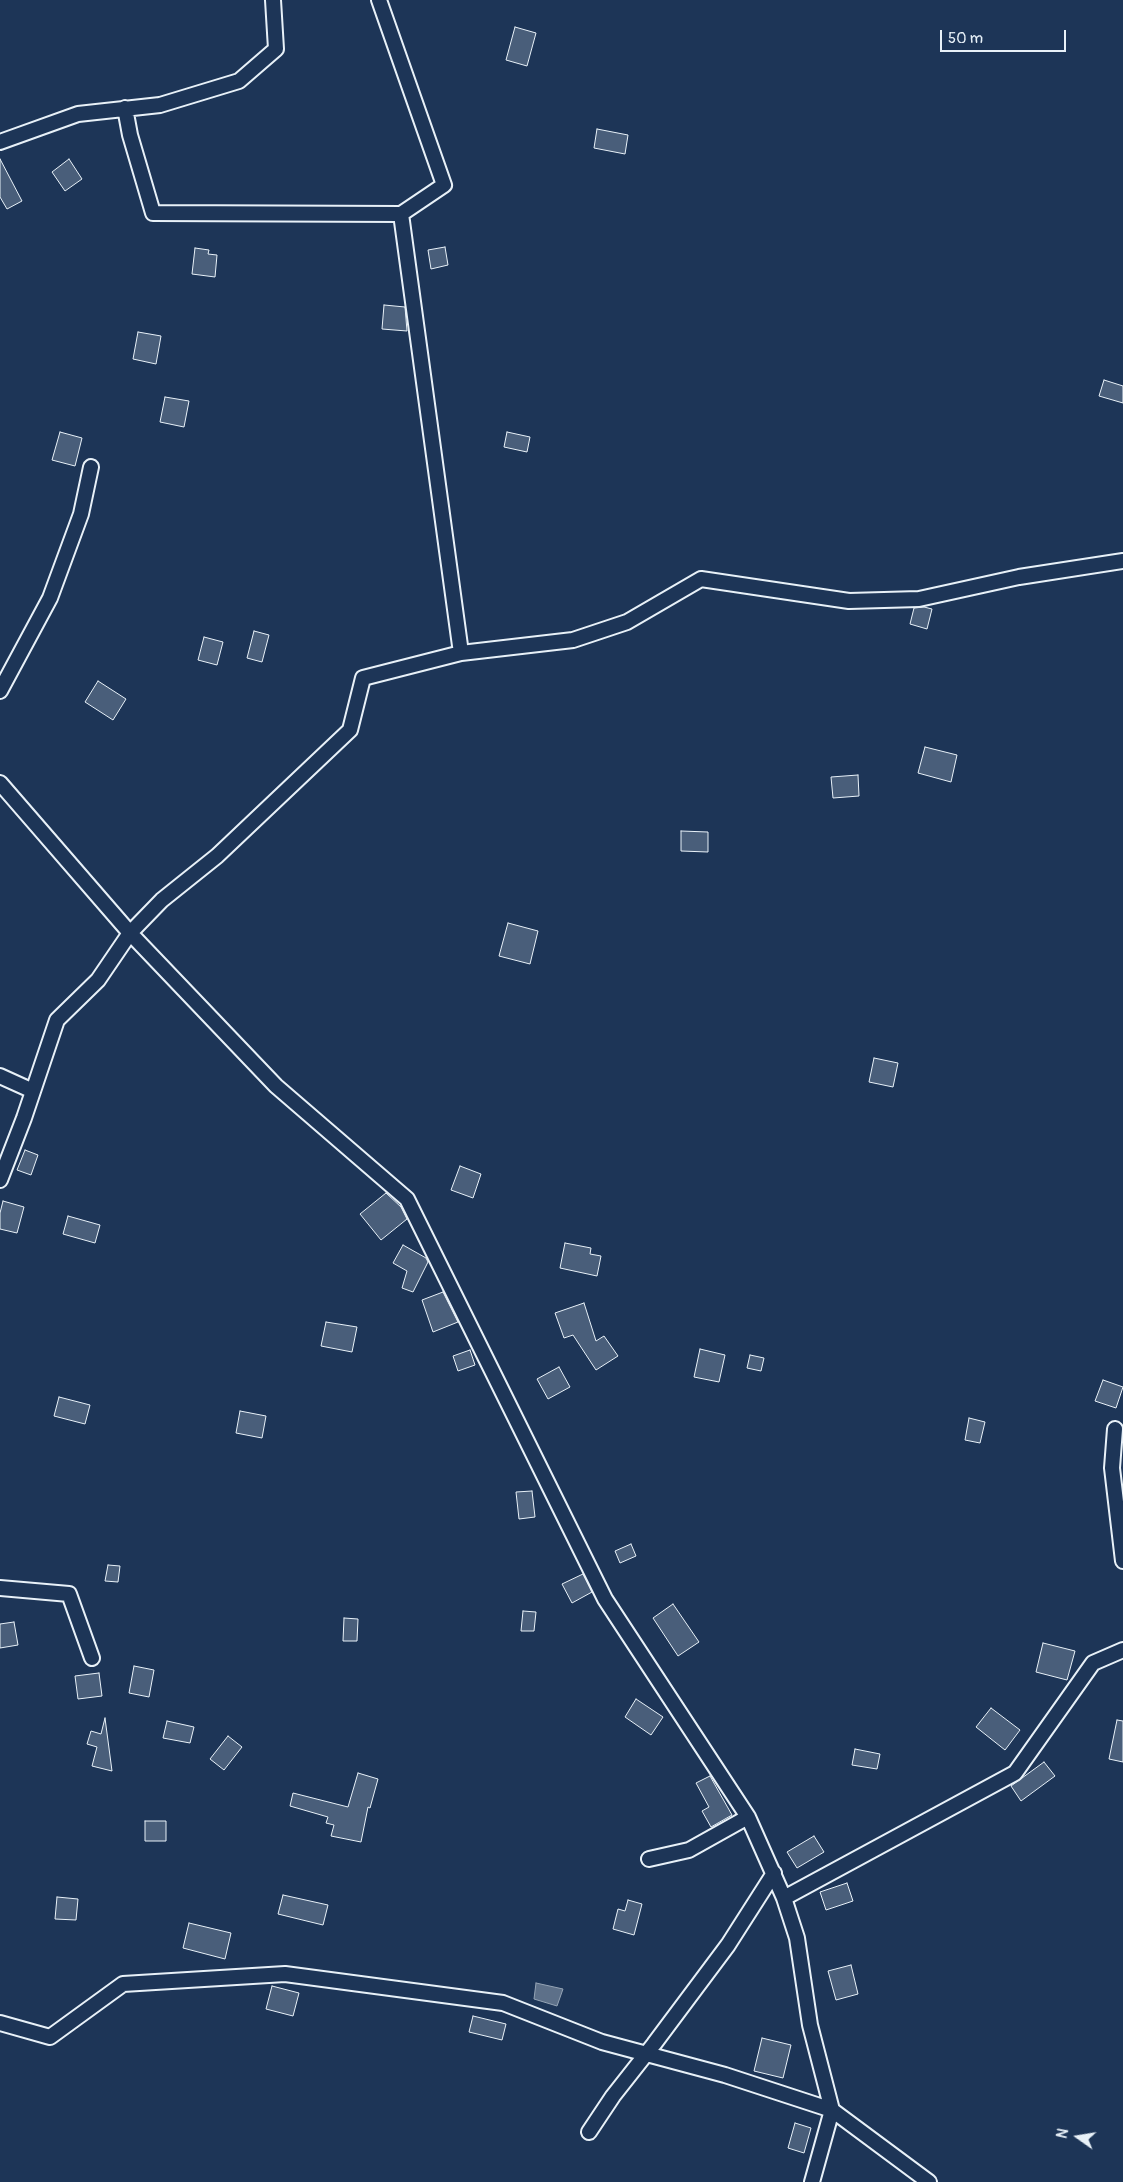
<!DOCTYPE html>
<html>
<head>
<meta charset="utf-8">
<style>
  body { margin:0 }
  #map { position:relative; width:1123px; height:2182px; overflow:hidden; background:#1d3557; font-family:Pangolin,sans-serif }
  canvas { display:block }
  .north { position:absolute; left:1053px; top:2112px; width:50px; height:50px; -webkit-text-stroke:4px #1d3557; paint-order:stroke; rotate:283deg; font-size:14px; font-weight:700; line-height:20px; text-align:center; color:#e8f1f8 }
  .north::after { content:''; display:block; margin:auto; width:18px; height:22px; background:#e8f1f8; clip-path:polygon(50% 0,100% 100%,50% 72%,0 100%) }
  .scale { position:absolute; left:940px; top:30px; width:126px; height:22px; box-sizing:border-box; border:2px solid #e8f1f8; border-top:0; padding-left:6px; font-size:15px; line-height:18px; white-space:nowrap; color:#e8f1f8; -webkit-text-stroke:4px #1d3557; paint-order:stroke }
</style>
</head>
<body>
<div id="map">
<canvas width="1123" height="2182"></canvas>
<div class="north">N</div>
<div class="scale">50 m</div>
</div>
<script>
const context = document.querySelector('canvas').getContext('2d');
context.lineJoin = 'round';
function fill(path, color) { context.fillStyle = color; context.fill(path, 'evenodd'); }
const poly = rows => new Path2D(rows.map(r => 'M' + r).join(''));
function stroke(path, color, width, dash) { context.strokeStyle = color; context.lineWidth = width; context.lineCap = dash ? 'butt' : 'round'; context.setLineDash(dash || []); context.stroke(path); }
const water = poly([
  [536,1983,563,1989,557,2006,534,1999,536,1983]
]);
const building = poly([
  [515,27,536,33,527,66,506,60,515,27],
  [597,129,628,135,625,154,594,148,597,129],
  [0,159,22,201,7,209,0,197,0,159],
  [69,159,82,179,65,191,52,172,69,159],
  [445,247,448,265,431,269,428,250,445,247],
  [195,248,209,250,208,254,217,255,215,277,192,274,195,248],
  [384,305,405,307,407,331,382,329,384,305],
  [138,332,161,336,156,364,133,359,138,332],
  [1104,380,1123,386,1123,403,1099,396,1104,380],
  [165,397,189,401,184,427,160,422,165,397],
  [60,432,82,438,75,466,52,460,60,432],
  [507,432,530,437,527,452,504,447,507,432],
  [924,607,932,609,927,629,910,624,914,608,924,607],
  [254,631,269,635,262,662,247,658,254,631],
  [204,637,223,642,217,665,198,660,204,637],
  [98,681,126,699,113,720,85,702,98,681],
  [925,747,957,755,951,782,918,773,925,747],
  [858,775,859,796,833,798,831,777,858,775],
  [681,831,708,832,708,852,681,851,681,831],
  [508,923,538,931,530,964,499,956,508,923],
  [874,1058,898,1063,893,1087,869,1082,874,1058],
  [25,1150,38,1155,31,1175,17,1170,25,1150],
  [460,1166,481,1174,473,1198,451,1190,460,1166],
  [386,1193,401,1207,407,1219,381,1240,360,1214,386,1193],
  [3,1201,24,1207,17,1233,0,1229,0,1213,3,1201],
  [68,1216,100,1225,95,1243,63,1234,68,1216],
  [565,1243,591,1248,590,1254,601,1256,597,1276,560,1268,565,1243],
  [403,1245,426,1258,428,1262,413,1292,402,1288,407,1271,393,1263,403,1245],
  [443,1292,458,1322,433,1332,422,1300,443,1292],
  [584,1303,596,1341,604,1336,618,1356,596,1370,573,1335,564,1338,555,1313,584,1303],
  [326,1322,357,1327,352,1352,321,1346,326,1322],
  [700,1349,725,1355,719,1382,694,1377,700,1349],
  [470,1350,475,1365,458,1371,453,1356,470,1350],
  [750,1355,764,1358,761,1371,747,1368,750,1355],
  [559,1367,570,1387,548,1399,537,1379,559,1367],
  [1103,1380,1123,1387,1116,1408,1095,1401,1103,1380],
  [59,1397,90,1405,85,1424,54,1416,59,1397],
  [240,1411,266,1416,262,1438,236,1433,240,1411],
  [969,1418,985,1422,980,1443,965,1440,969,1418],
  [532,1491,535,1517,519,1519,516,1492,532,1491],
  [631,1544,636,1556,620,1563,615,1551,631,1544],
  [108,1565,120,1566,118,1582,105,1581,108,1565],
  [583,1574,592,1592,572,1603,562,1584,583,1574],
  [673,1604,699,1642,678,1656,653,1618,673,1604],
  [523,1611,536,1612,534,1631,521,1631,523,1611],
  [344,1618,358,1619,357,1641,343,1641,344,1618],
  [14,1622,18,1645,0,1648,0,1624,14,1622],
  [1043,1643,1075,1651,1067,1680,1036,1672,1043,1643],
  [134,1666,154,1670,149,1697,129,1693,134,1666],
  [99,1673,102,1696,78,1699,75,1676,99,1673],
  [636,1699,663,1717,651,1735,625,1717,636,1699],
  [991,1708,1020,1730,1005,1750,976,1727,991,1708],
  [105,1718,112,1771,92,1766,97,1747,87,1744,91,1731,101,1734,105,1718],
  [1117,1720,1123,1721,1123,1762,1109,1759,1117,1720],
  [167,1721,194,1727,190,1743,163,1738,167,1721],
  [228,1736,242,1747,224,1770,210,1759,228,1736],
  [855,1749,880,1754,877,1769,852,1765,855,1749],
  [1044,1762,1055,1776,1021,1801,1011,1786,1044,1762],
  [358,1773,378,1779,370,1808,368,1807,361,1842,331,1836,334,1825,326,1823,328,1817,290,1806,293,1793,348,1807,358,1773],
  [710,1776,732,1815,711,1827,702,1811,709,1807,696,1783,710,1776],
  [145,1821,166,1821,166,1841,145,1841,145,1821],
  [814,1836,824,1852,797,1868,787,1852,814,1836],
  [847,1883,853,1901,826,1910,820,1892,847,1883],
  [283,1895,328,1905,323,1925,278,1914,283,1895],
  [57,1897,78,1899,76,1920,55,1919,57,1897],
  [628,1900,642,1904,634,1935,613,1929,618,1909,625,1911,628,1900],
  [189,1923,231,1933,225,1959,183,1948,189,1923],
  [851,1965,858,1994,836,2000,828,1971,851,1965],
  [272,1986,299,1993,293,2016,266,2009,272,1986],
  [473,2016,506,2024,502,2040,469,2032,473,2016],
  [762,2038,791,2045,783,2078,754,2071,762,2038],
  [795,2123,811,2128,804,2153,788,2148,795,2123]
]);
const minor = poly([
  [379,0,444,185,401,214,461,653],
  [125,108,130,135,153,213,401,214],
  [0,142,78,114,160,105,239,81,276,49,273,0],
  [0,691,50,598,81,514,91,467],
  [0,783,130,933,276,1086,407,1199,605,1599,748,1817,784,1898,1015,1773,1093,1663,1123,1650],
  [0,1076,33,1091],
  [0,1180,24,1118,57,1020,98,980,130,933,162,900,217,856,350,730,363,678,461,653,573,640,627,622,701,579,849,601,919,599,1019,577,1123,561],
  [1115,1429,1112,1468,1123,1561],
  [0,1588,69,1594,92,1658],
  [649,1859,689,1850,748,1817],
  [784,1898,797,1938,810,2025,832,2110,812,2182],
  [0,2023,50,2037,123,1984,285,1974,503,2003,602,2042,725,2075,832,2110,929,2182],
  [589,2132,613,2096,654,2044,728,1945,774,1873]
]);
fill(water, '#5d7089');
stroke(water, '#95a4b5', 1);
fill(building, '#495e7a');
stroke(building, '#e8f1f8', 1);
stroke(minor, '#e8f1f8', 18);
stroke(minor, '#1d3557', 14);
</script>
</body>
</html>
